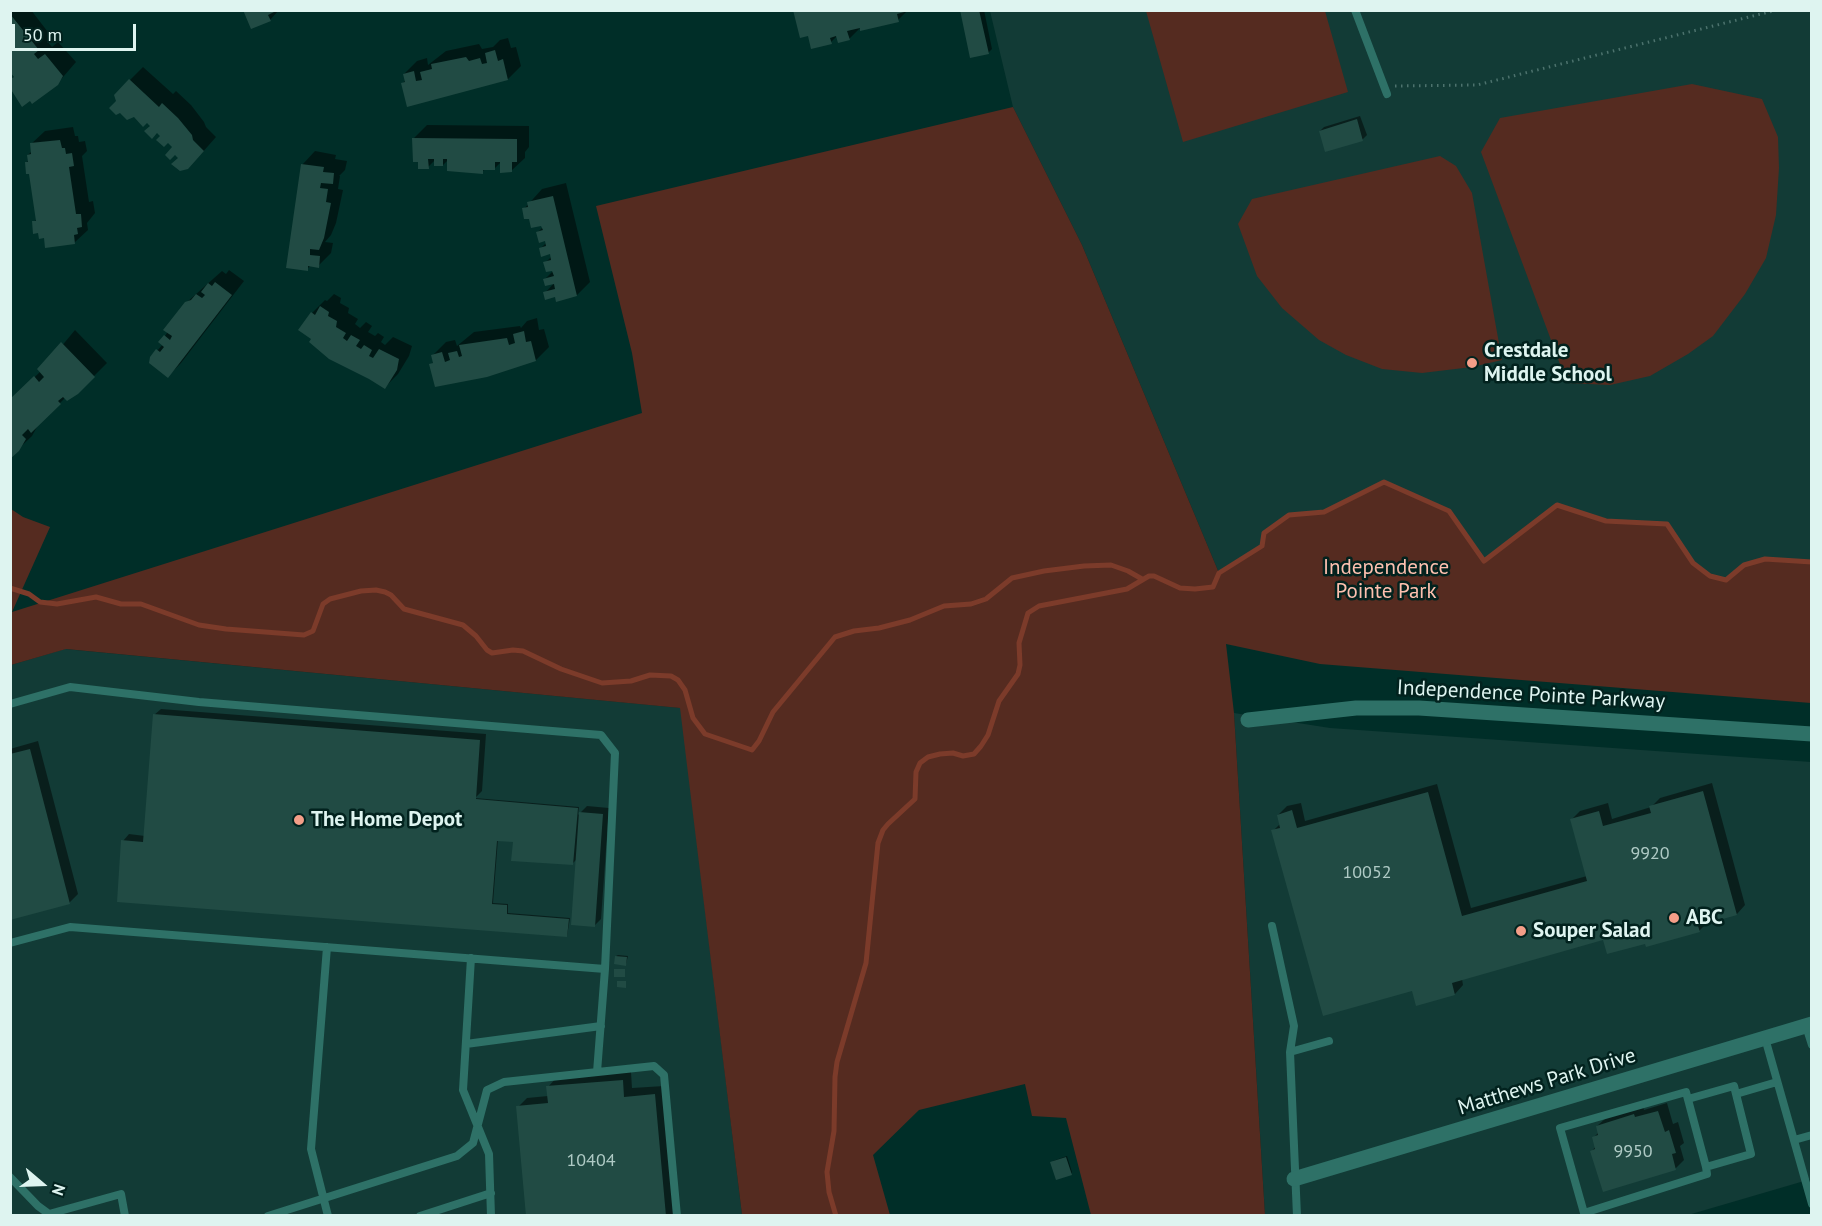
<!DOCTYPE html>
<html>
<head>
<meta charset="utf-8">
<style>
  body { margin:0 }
  #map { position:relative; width:1822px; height:1226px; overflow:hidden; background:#002e28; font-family:"PT Sans",sans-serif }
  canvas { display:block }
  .frame { position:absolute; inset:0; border:12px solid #def4f0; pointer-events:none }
  .north { position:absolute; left:12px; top:1154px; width:60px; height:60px; -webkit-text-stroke:4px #02221e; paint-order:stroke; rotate:109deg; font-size:16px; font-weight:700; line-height:24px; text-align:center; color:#def4f0 }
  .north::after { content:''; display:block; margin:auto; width:21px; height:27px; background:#def4f0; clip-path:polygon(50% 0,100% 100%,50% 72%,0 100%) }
  .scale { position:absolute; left:12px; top:24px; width:124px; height:27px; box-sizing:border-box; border:3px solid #def4f0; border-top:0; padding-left:8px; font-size:18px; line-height:21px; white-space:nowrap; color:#def4f0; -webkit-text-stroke:4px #02221e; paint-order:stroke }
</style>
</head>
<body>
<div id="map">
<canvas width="1822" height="1226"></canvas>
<div class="frame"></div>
<div class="north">N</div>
<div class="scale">50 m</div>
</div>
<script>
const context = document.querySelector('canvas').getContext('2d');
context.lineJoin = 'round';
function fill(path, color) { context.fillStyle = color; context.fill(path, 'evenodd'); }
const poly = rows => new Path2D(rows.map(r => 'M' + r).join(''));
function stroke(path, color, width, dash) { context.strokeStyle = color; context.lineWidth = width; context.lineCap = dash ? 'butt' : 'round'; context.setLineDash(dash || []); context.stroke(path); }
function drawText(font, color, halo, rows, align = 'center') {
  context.font = font + ' "PT Sans",sans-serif'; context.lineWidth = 5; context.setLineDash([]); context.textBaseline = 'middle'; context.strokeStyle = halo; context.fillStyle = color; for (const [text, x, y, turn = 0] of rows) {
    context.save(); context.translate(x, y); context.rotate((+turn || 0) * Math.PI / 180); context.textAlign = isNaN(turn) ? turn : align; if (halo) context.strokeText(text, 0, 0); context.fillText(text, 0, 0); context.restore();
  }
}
const built = poly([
  [990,11,1811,11,1811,562,1765,559,1744,565,1726,580,1710,576,1693,563,1667,524,1606,521,1557,505,1484,561,1449,511,1384,482,1324,512,1289,515,1262,546,1219,573,1082,245,1013,107],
  [65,649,681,708,742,1215,11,1216,11,665],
  [1234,713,1330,728,1811,762,1811,1179,1688,1215,1265,1215]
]);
const green = poly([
  [1146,11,1325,11,1348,92,1183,142],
  [1692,84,1762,99,1778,137,1779,168,1776,215,1766,258,1745,294,1713,336,1688,354,1650,376,1610,385,1567,383,1481,152,1500,118],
  [1013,107,1082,245,1219,573,1262,546,1264,533,1289,515,1324,512,1384,482,1449,511,1484,561,1557,505,1606,521,1667,524,1693,563,1710,576,1726,580,1744,565,1765,559,1811,562,1811,703,1320,664,1226,644,1234,713,1265,1215,1091,1215,1066,1118,1032,1116,1025,1084,919,1110,873,1155,890,1215,742,1215,680,708,66,649,11,665,11,509,23,517,50,527,12,612,642,413,632,353,596,206],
  [1440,156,1456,166,1472,193,1502,360,1472,367,1422,373,1382,369,1346,355,1319,340,1282,308,1257,276,1238,224,1252,199]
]);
const shadow = poly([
  [10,10,31,10,51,36,47,41,52,47,58,42,76,62,57,84,10,80,15,76,10,70],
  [245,10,279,10,270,20],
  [908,10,898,20,861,27,849,39,838,35,831,42,809,34],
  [961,10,984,10,992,49,988,53],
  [508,38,511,48,516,47,521,66,508,79,408,105,402,84,406,80,404,74,417,61,427,58,428,65,446,51,479,44,482,49,493,47,500,40],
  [143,67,173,94,176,91,191,105,204,122,206,127,216,137,201,154,180,158,174,147,152,126,117,101,115,95],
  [1360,116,1367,135,1363,139,1326,151,1320,131,1324,127],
  [427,125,529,126,529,147,525,152,525,158,511,171,502,161,495,168,486,168,482,172,449,159,443,165,435,160,428,167,414,138],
  [73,127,75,136,78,136,79,142,85,141,87,151,82,156,89,202,93,201,95,213,87,223,88,230,74,243,45,236,34,222,37,219,31,172,26,163,29,160,28,155,32,151,31,144,45,131],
  [315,151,336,155,335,159,347,161,345,170,339,176,340,176,338,189,343,190,336,223,331,235,325,242,333,243,331,253,318,266,311,265,307,269,302,165],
  [566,183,590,282,577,295,556,295,545,293,555,282,545,279,556,268,545,263,552,256,551,253,541,248,547,242,538,232,543,227,530,217,524,209,542,189],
  [229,270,244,281,181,363,168,376,151,358,163,344,165,336,186,303,222,271,226,274],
  [334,294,341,298,340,303,349,308,348,313,358,319,355,324,360,328,366,322,372,326,368,332,375,336,378,333,384,337,381,342,385,345,393,337,412,346,409,356,398,374,385,387,301,330,312,313,325,300,327,301],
  [537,318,539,330,544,329,549,347,536,360,431,365,434,361,433,355,446,342,455,340,457,346,474,332,520,326,521,328,527,321],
  [75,330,107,363,77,393,66,397,38,425,32,436,10,457,10,398,12,399,41,371],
  [161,709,486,734,482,791,475,798,579,807,578,815,587,806,609,808,601,919,595,925,577,859,573,863,514,840,498,839,493,903,508,904,508,913,570,918,567,936,123,841,129,834,145,836,154,715],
  [38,741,78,894,69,903,10,918,10,749],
  [1712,783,1745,905,1737,914,1708,922,1699,931,1646,942,1604,939,1462,979,1463,985,1455,994,1413,989,1273,831,1281,823,1278,815,1287,806,1301,803,1305,821,1437,784,1471,908,1587,876,1571,820,1580,811,1608,803,1612,819,1651,807,1660,798],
  [618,955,628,956,626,964,616,956],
  [631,1072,632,1088,664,1086,675,1216,527,1216,518,1107,527,1098,548,1096,548,1087,556,1078],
  [1667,1103,1673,1124,1678,1122,1684,1143,1680,1146,1684,1160,1676,1168,1604,1190,1592,1151,1596,1146,1594,1137,1599,1132,1597,1126,1606,1118,1643,1106,1644,1110],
  [1067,1156,1072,1172,1071,1174,1053,1161]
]);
const stream = poly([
  [10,588,29,594,40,602,57,604,96,597,121,604,141,604,199,625,226,629,304,635,313,631,323,604,330,599,361,591,376,590,385,592,391,595,404,609,463,625,476,636,487,650,492,653,513,650,523,651,561,669,602,683,631,681,650,675,671,676,678,680,685,690,693,718,705,734,752,750,759,741,773,712,835,637,854,631,879,628,910,620,944,606,971,604,986,599,1012,578,1044,571,1084,566,1111,565,1128,571,1142,579],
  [836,1216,829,1192,827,1172,834,1131,835,1077,837,1062,866,963,878,843,883,830,888,824,915,799,916,772,920,763,928,757,940,754,953,753,963,756,974,754,981,746,988,735,999,701,1018,674,1020,665,1019,643,1028,613,1039,606,1127,589,1149,576,1154,576,1180,588,1195,589,1213,587,1219,573,1262,546,1264,533,1289,515,1324,512,1384,482,1449,511,1484,561,1557,505,1606,521,1667,524,1693,563,1710,576,1726,580,1744,565,1765,559,1812,562]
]);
const building = poly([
  [243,10,273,10,274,12,268,15,271,21,251,29],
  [793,10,908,10,908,11,897,14,899,22,860,31,860,28,847,31,850,40,838,43,836,36,830,38,832,44,811,49,808,36,800,38],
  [960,10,979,10,989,54,970,58],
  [10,14,39,50,34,54,38,59,45,54,63,76,58,85,32,104,30,101,22,107,10,88,10,79,14,77,10,72],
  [495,50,498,61,503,59,508,80,407,107,401,83,405,82,403,74,414,71,416,81,422,80,420,72,432,69,431,64,466,57,469,61,480,58,482,64,487,63,485,53],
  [129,79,159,107,162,103,178,118,192,135,193,140,204,151,188,169,180,171,171,164,178,158,175,155,170,160,165,155,172,147,168,143,164,147,156,140,160,136,157,133,152,139,144,131,150,126,147,123,143,127,134,117,127,120,120,113,116,115,109,108,116,101,114,95],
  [1357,119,1363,141,1325,152,1319,131],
  [412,138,517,139,517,162,512,162,512,172,500,173,500,162,495,162,495,170,483,170,483,174,447,171,447,159,443,159,443,166,434,166,434,159,428,159,429,169,418,169,418,162,413,162],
  [60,140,62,148,65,148,66,154,72,153,74,166,69,167,76,214,81,214,82,227,77,228,78,234,74,235,75,244,45,248,44,238,39,239,38,233,33,234,32,221,36,221,29,174,26,174,25,162,28,162,27,155,31,154,30,143],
  [301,164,324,167,323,172,334,173,333,184,321,183,320,188,328,189,326,202,331,203,324,238,319,250,310,249,310,255,320,256,319,268,308,266,308,271,286,268],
  [553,196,577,296,556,302,555,297,545,300,543,292,555,289,554,284,545,286,543,279,554,276,552,271,546,272,543,262,551,260,550,254,541,257,539,248,546,246,545,241,539,243,536,232,543,230,541,226,531,228,529,219,524,219,522,208,528,207,527,202],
  [215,282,232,295,168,378,149,363,150,357,156,349,160,352,164,347,158,342,164,335,170,340,172,336,163,330,185,302,191,300,196,294,202,298,205,295,201,292,208,283,212,286],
  [320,306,329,312,328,316,337,321,336,327,346,333,343,338,347,341,351,335,360,340,356,346,361,349,364,345,372,350,369,356,373,358,379,349,399,359,397,370,385,389,369,379,329,359,309,342,311,339,298,330,311,312,315,315],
  [524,331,526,342,531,341,536,361,487,377,435,387,429,364,433,363,431,355,442,352,445,362,450,360,448,353,457,351,459,357,462,356,459,345,507,338,509,345,515,343,513,334],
  [61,342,95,377,78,394,67,401,63,397,58,401,61,404,31,433,28,429,22,435,26,439,19,451,10,459,10,399,34,376,39,382,44,377,37,369],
  [153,714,480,740,476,799,578,808,573,865,511,861,513,842,497,841,492,904,507,905,507,914,569,919,567,937,117,902,121,840,143,842],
  [30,749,70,904,10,920,10,754],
  [1703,791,1737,915,1698,926,1700,932,1646,947,1645,944,1607,954,1603,940,1452,983,1455,995,1416,1006,1412,991,1323,1016,1271,830,1280,828,1277,815,1292,810,1297,828,1428,792,1462,916,1587,881,1570,819,1599,811,1603,826,1651,813,1649,806],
  [579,812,603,814,595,927,571,925],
  [615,956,627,957,626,966,614,964],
  [614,969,625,969,625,977,614,977],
  [617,981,626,981,626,988,617,987],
  [623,1080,624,1097,655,1094,666,1216,526,1216,516,1106,548,1103,546,1086],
  [1658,1111,1665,1132,1669,1130,1676,1153,1672,1154,1676,1170,1603,1192,1590,1151,1595,1149,1592,1137,1598,1135,1596,1126,1634,1114,1635,1117],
  [1066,1157,1072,1175,1056,1180,1050,1162]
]);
const path = poly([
  [1395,86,1477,85,1777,10]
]);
const service = poly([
  [1355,10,1387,94],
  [10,704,70,687,199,702,601,735,615,753,605,969,70,927,10,943],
  [1272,926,1294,1026,1290,1052],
  [327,947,311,1149,328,1216],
  [471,958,463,1090,489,1154,491,1216],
  [1806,1026,1812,1045],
  [1765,1038,1812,1204],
  [466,1044,601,1026],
  [597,1072,605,969],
  [1688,1099,1734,1086,1736,1094],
  [1794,1140,1812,1135],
  [1706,1167,1686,1092,1560,1128,1584,1213,1707,1174,1706,1167,1751,1154,1736,1094,1777,1082],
  [10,1177,38,1206,49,1214,121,1194,125,1216],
  [268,1216,457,1156,473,1143,487,1090,504,1082,654,1066,664,1075,677,1216],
  [420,1216,491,1193],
  [1297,1216,1290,1052,1329,1041]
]);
const minor = poly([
  [1248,720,1356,708,1419,708,1812,734],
  [1294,1179,1812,1024]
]);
const markers = [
  [1472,363,6,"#f49e88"],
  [299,820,6,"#f49e88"],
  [1674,918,6,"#f49e88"],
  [1521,931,6,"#f49e88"]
];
const numberNames = [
  ["9920",1650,854],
  ["10052",1367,873],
  ["9950",1633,1152],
  ["10404",591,1161]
];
const poiNames = [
  ["Crestdale",1484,351],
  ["Middle School",1484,375],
  ["The Home Depot",311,820],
  ["ABC",1686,918],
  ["Souper Salad",1533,931]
];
const parkNames = [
  ["Independence",1386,568],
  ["Pointe Park",1386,592]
];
const streetNames = [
  ["Independence Pointe Parkway",1531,695,3],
  ["Matthews Park Drive",1547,1082,-17]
];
fill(built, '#123b36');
fill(green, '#552b20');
fill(shadow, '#0007');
stroke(stream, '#7c3b2a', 5);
fill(building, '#214b44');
stroke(path, '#4c726d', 3, [1.5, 4.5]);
stroke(service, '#2e7167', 8);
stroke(minor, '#2e7167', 15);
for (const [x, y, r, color] of markers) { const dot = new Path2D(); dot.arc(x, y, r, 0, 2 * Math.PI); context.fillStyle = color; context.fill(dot); stroke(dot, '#02221e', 2); }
drawText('18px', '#afcac5', null, numberNames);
drawText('bold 21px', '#def4f0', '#02221e', poiNames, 'left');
drawText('21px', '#fdc0af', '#02221e', parkNames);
drawText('21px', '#def4f0', '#02221e', streetNames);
</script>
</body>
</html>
